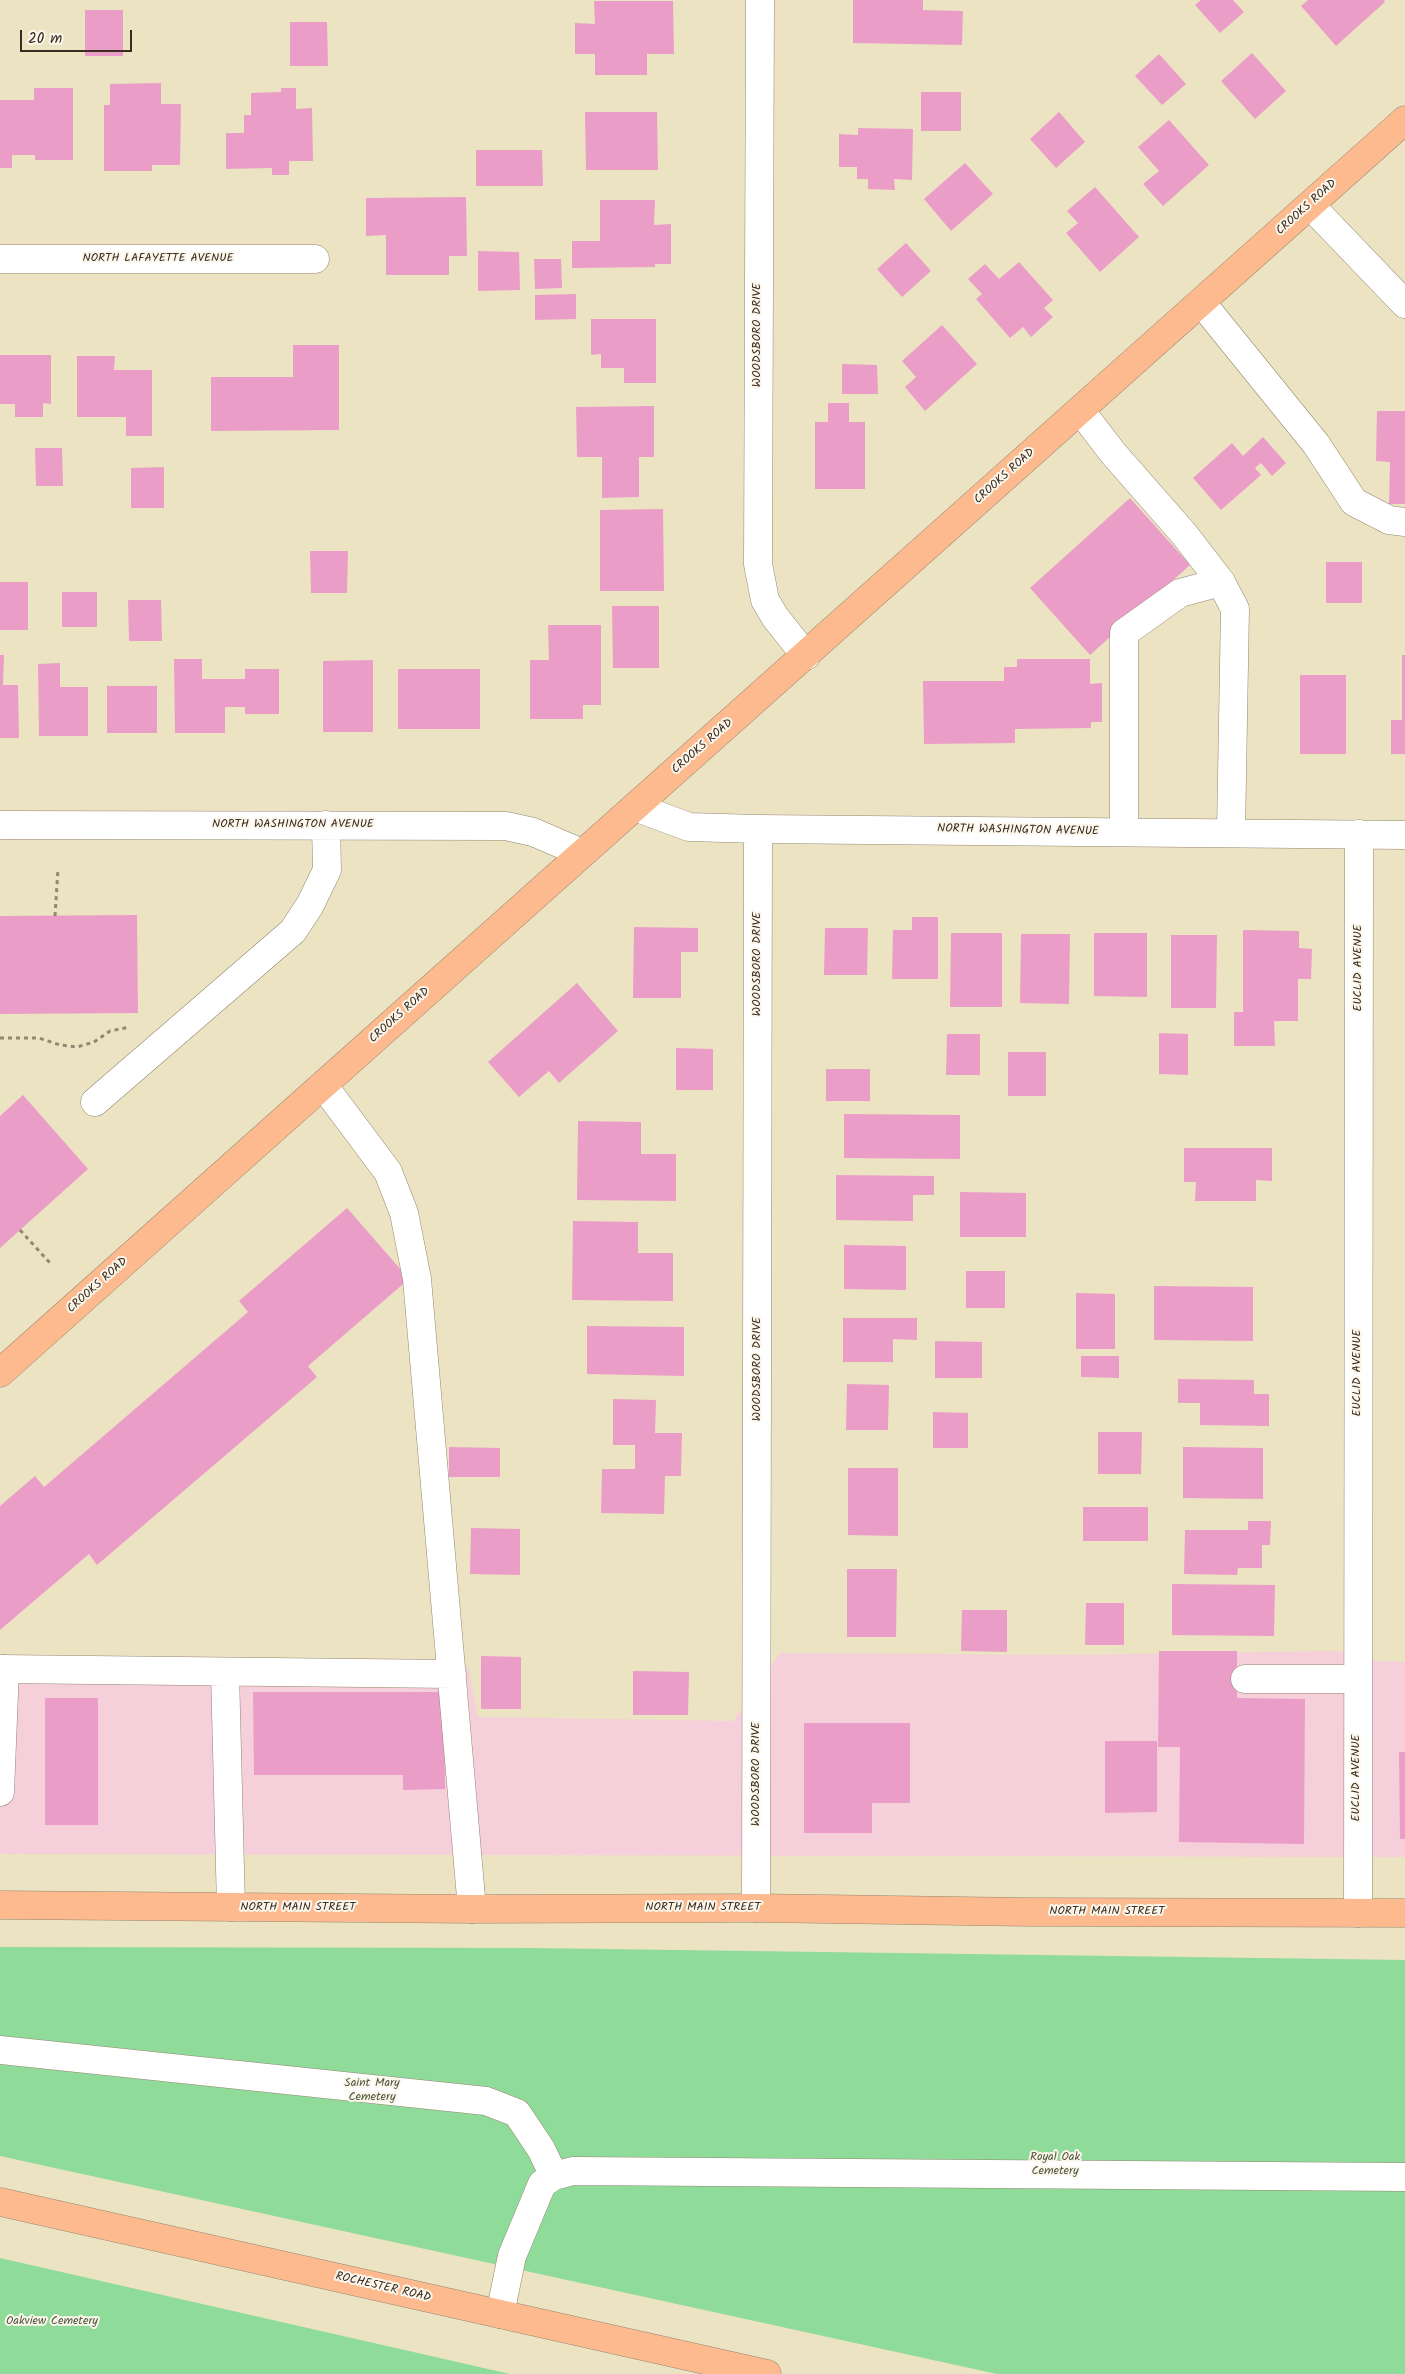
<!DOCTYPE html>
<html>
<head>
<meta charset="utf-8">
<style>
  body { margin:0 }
  #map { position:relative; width:1405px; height:2374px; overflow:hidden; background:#ece3c3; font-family:Kalam,sans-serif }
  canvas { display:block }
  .scale { position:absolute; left:20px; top:30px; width:112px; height:22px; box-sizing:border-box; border:2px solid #3b2a1e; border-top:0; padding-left:6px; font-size:15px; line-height:18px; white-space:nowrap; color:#3b2a1e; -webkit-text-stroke:4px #fbf7ec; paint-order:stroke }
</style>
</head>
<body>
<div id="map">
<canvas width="1405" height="2374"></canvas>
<div class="scale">20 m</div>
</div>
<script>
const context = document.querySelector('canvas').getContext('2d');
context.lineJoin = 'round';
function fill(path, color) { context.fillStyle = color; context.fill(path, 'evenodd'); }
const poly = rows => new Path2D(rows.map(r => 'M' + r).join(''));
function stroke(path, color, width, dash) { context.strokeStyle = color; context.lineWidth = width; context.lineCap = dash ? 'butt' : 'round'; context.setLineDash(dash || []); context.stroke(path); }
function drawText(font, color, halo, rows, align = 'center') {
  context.font = font + ' Kalam,sans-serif'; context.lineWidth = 4; context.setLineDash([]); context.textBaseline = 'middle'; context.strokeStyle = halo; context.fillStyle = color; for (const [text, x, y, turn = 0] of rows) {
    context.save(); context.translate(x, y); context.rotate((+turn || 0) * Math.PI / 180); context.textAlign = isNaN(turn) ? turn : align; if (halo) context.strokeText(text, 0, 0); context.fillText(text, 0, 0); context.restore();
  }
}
const built = poly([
  [1337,1651,1380,1661,1405,1662,1405,1857,0,1854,0,1664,468,1667,478,1717,733,1721,780,1653,1071,1655]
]);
const green = poly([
  [0,1947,530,1948,1405,1960,1405,2374,997,2374,0,2156],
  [0,2258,510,2374,0,2374]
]);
const building = poly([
  [853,0,923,0,923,10,963,11,962,45,853,43],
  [1201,0,1233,0,1244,12,1220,33,1195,5],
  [1308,0,1384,0,1385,2,1336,46,1301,6],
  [594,1,673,1,674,54,647,54,647,75,595,75,595,54,575,54,575,23,595,24],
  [85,10,123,10,123,56,85,56],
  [290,22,327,22,328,66,290,66],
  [1252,53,1286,91,1255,119,1221,81],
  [1159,54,1186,84,1162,105,1135,76],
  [161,83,161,104,181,104,180,165,152,165,152,171,104,171,104,105,110,105,110,84],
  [34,88,73,88,73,160,35,160,35,155,12,155,12,168,0,168,0,100,34,100],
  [281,88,296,88,296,109,312,108,313,161,289,161,289,175,272,175,272,168,226,169,226,133,244,133,244,115,251,115,251,93,281,92],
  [921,92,961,92,961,131,921,131],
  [585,112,657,112,658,170,586,170],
  [1059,112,1085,142,1056,168,1030,139],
  [1169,120,1209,165,1163,206,1143,184,1159,171,1138,147],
  [858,128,913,129,912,180,894,179,895,190,868,189,868,179,857,179,857,167,839,167,839,134,858,135],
  [476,150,542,150,543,186,476,186],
  [965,163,993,194,951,231,924,199],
  [1095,187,1139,237,1100,272,1066,233,1078,223,1067,211],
  [466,197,467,256,449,256,449,275,386,275,386,235,366,236,366,198],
  [600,200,655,200,654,225,671,224,671,264,655,264,655,267,572,268,572,241,600,241],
  [906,243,931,271,902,297,877,269],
  [478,251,519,252,520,290,478,291],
  [534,259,561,259,562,288,535,289],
  [1019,262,1053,300,1044,308,1053,317,1031,337,1023,327,1010,338,976,299,982,294,968,279,985,264,999,279],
  [576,294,576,319,535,320,535,295],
  [591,319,656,319,656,383,624,383,624,368,601,368,601,354,591,355],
  [942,325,977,364,925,411,905,387,916,377,902,361],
  [293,345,339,345,339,430,211,431,211,377,293,377],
  [0,355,51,355,51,404,43,403,43,417,15,417,15,404,0,404],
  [77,356,115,356,114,370,152,370,152,436,126,436,126,417,77,417],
  [842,364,877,365,878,394,842,394],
  [828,403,849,403,849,422,865,422,865,489,815,489,815,422,828,422],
  [654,406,654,457,639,457,639,497,602,498,602,457,577,457,576,407],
  [1377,411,1405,411,1405,504,1389,504,1390,462,1376,461],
  [1263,437,1286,463,1272,476,1261,463,1255,468,1261,475,1221,510,1193,478,1232,443,1243,456],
  [35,448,62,448,63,486,36,486],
  [164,467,164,508,131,508,131,468],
  [1130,498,1190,565,1090,655,1030,588],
  [663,509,664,591,600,591,600,510],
  [310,551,348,551,347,593,311,593],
  [1326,562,1362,562,1362,603,1326,603],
  [0,582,28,582,28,630,0,630],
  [62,592,97,592,97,627,62,627],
  [128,600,161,600,162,641,129,641],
  [612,606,659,606,659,668,613,668],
  [548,625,601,625,601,705,583,705,583,719,530,719,530,660,549,660],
  [0,655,4,655,3,685,18,685,19,738,0,738],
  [1402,655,1405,655,1405,754,1391,754,1391,720,1402,720],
  [174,659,202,659,202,679,245,679,245,669,279,669,279,714,245,714,245,707,225,707,225,733,175,733],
  [1017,659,1090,659,1090,684,1102,683,1102,722,1091,722,1091,728,1015,729,1015,743,924,744,923,681,1004,681,1004,667,1017,667],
  [373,660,373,732,323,732,323,661],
  [60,663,60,687,88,687,88,736,39,736,38,664],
  [398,669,480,669,480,729,398,729],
  [1300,675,1346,675,1346,754,1300,754],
  [107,686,157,686,157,733,107,733],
  [137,915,138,1013,0,1014,0,916],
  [912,917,938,917,938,979,892,979,893,930,912,930],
  [634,927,698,928,698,952,681,952,681,998,633,998],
  [825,928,868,928,867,975,824,975],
  [1243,930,1299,931,1299,948,1312,949,1311,979,1298,979,1298,1021,1274,1021,1275,1046,1234,1046,1234,1012,1243,1012],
  [951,933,1002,933,1002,1007,950,1007],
  [1094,933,1147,933,1147,997,1094,996],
  [1021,934,1070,934,1069,1004,1020,1003],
  [1171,935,1217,935,1216,1008,1171,1008],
  [577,983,618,1031,559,1083,549,1071,519,1097,488,1062],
  [1159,1033,1188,1034,1188,1075,1159,1074],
  [947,1034,980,1034,980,1075,946,1075],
  [676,1048,713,1049,713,1090,676,1090],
  [1008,1052,1046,1052,1046,1096,1008,1096],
  [826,1069,870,1069,870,1101,826,1101],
  [23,1095,88,1169,0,1248,0,1116],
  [844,1114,960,1115,960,1159,844,1158],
  [578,1121,641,1122,641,1154,676,1154,676,1201,577,1200],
  [1184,1148,1272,1148,1272,1181,1256,1180,1256,1201,1195,1201,1196,1182,1184,1182],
  [836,1175,934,1176,934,1195,913,1195,913,1221,836,1220],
  [960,1192,1026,1193,1026,1237,960,1237],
  [347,1208,409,1279,308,1366,317,1377,97,1565,89,1554,0,1630,0,1506,35,1476,44,1487,248,1312,239,1301],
  [573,1221,638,1222,638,1253,673,1253,673,1301,572,1300],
  [844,1245,906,1246,906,1290,844,1289],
  [966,1271,1005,1271,1005,1308,966,1308],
  [1154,1286,1253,1287,1253,1341,1154,1340],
  [1076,1293,1115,1294,1115,1349,1076,1349],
  [843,1318,917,1318,917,1340,893,1339,893,1362,843,1362],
  [587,1326,684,1327,684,1376,587,1374],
  [935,1341,982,1342,982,1378,935,1378],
  [1081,1356,1119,1356,1119,1378,1081,1377],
  [1178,1379,1254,1380,1254,1394,1269,1394,1269,1426,1200,1425,1200,1403,1178,1403],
  [847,1384,889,1385,888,1430,846,1430],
  [613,1399,656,1400,655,1433,682,1433,681,1476,665,1476,664,1514,601,1513,602,1469,635,1469,635,1445,613,1445],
  [933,1412,968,1413,968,1448,933,1448],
  [1098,1432,1142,1432,1141,1474,1098,1474],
  [449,1447,500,1448,500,1477,449,1477],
  [1183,1447,1263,1448,1263,1499,1183,1498],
  [848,1468,898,1468,898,1536,848,1535],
  [1083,1507,1148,1507,1148,1541,1083,1541],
  [1248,1521,1271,1521,1270,1545,1262,1545,1262,1568,1238,1568,1237,1575,1184,1574,1185,1530,1248,1530],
  [471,1528,520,1529,520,1575,470,1574],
  [847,1569,897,1569,896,1637,847,1637],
  [1172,1584,1275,1585,1274,1636,1172,1635],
  [1086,1603,1124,1603,1124,1645,1085,1645],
  [962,1610,1007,1610,1007,1652,961,1651],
  [1159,1651,1237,1651,1237,1698,1305,1699,1304,1844,1179,1842,1180,1747,1158,1747],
  [481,1656,521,1657,521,1709,481,1709],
  [633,1671,689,1672,688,1715,633,1715],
  [253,1692,444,1692,445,1789,403,1790,403,1775,254,1775],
  [45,1698,98,1698,98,1825,45,1825],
  [804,1723,910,1723,910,1803,872,1803,872,1833,804,1833],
  [1105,1741,1157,1741,1157,1812,1105,1813],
  [1399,1752,1405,1752,1405,1839,1400,1839]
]);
const path = poly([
  [55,916,58,869],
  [0,1038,39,1038,60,1045,77,1047,94,1042,110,1031,130,1027],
  [20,1230,50,1263]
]);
const minor = poly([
  [760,0,758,564,765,600,775,617,806,656],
  [1310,205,1405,304],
  [0,259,315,259],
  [1201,302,1316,444,1354,502,1389,520,1405,522],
  [1080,410,1113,453,1184,534,1221,582,1235,609,1231,832],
  [635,807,689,827,758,829,1405,835],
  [0,825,506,826,533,832,582,853],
  [1124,832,1124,633,1180,593,1221,582],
  [323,1085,388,1172,404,1213,417,1279,472,1909],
  [95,1102,293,931,310,905,327,870,326,825],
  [0,1669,452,1674],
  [225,1672,231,1907],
  [1245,1679,1357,1679],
  [0,1792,5,1669],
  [756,1908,758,829],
  [1358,1913,1359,834],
  [0,2050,486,2101,517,2113,541,2149,554,2176],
  [500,2314,512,2256,542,2184,554,2176,573,2171,1405,2177]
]);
const major = poly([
  [0,1373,1405,120],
  [0,1905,472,1909,756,1908,1029,1912,1405,1913],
  [0,2202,767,2374]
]);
const streetNames = [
  ["CROOKS ROAD",1307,208,-42],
  ["NORTH LAFAYETTE AVENUE",158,259],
  ["WOODSBORO DRIVE",758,335,-90],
  ["CROOKS ROAD",1005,477,-42],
  ["CROOKS ROAD",703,747,-41],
  ["NORTH WASHINGTON AVENUE",293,825],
  ["NORTH WASHINGTON AVENUE",1018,831,1],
  ["WOODSBORO DRIVE",758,964,-90],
  ["EUCLID AVENUE",1359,968,-90],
  ["CROOKS ROAD",400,1016,-42],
  ["CROOKS ROAD",98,1286,-42],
  ["WOODSBORO DRIVE",758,1369,-90],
  ["EUCLID AVENUE",1358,1373,-90],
  ["WOODSBORO DRIVE",757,1774,-90],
  ["EUCLID AVENUE",1357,1778,-90],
  ["NORTH MAIN STREET",298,1908],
  ["NORTH MAIN STREET",703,1908],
  ["NORTH MAIN STREET",1107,1912],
  ["ROCHESTER ROAD",383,2288,13]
];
const parkNames = [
  ["Saint Mary",372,2084],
  ["Cemetery",372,2098],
  ["Royal Oak",1055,2158],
  ["Cemetery",1055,2172],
  ["Oakview Cemetery",52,2322]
];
fill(built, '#f5cfda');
fill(green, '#8edb9a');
fill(building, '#ea9ec7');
stroke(minor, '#948670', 29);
stroke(major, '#948670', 29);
stroke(path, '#948670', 3, [4, 4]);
stroke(minor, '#fff', 28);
stroke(major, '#fcba8e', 28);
drawText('12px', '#3b2a1e', '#fbf7ec', streetNames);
drawText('12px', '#50563d', '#fbf7ec', parkNames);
</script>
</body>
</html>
